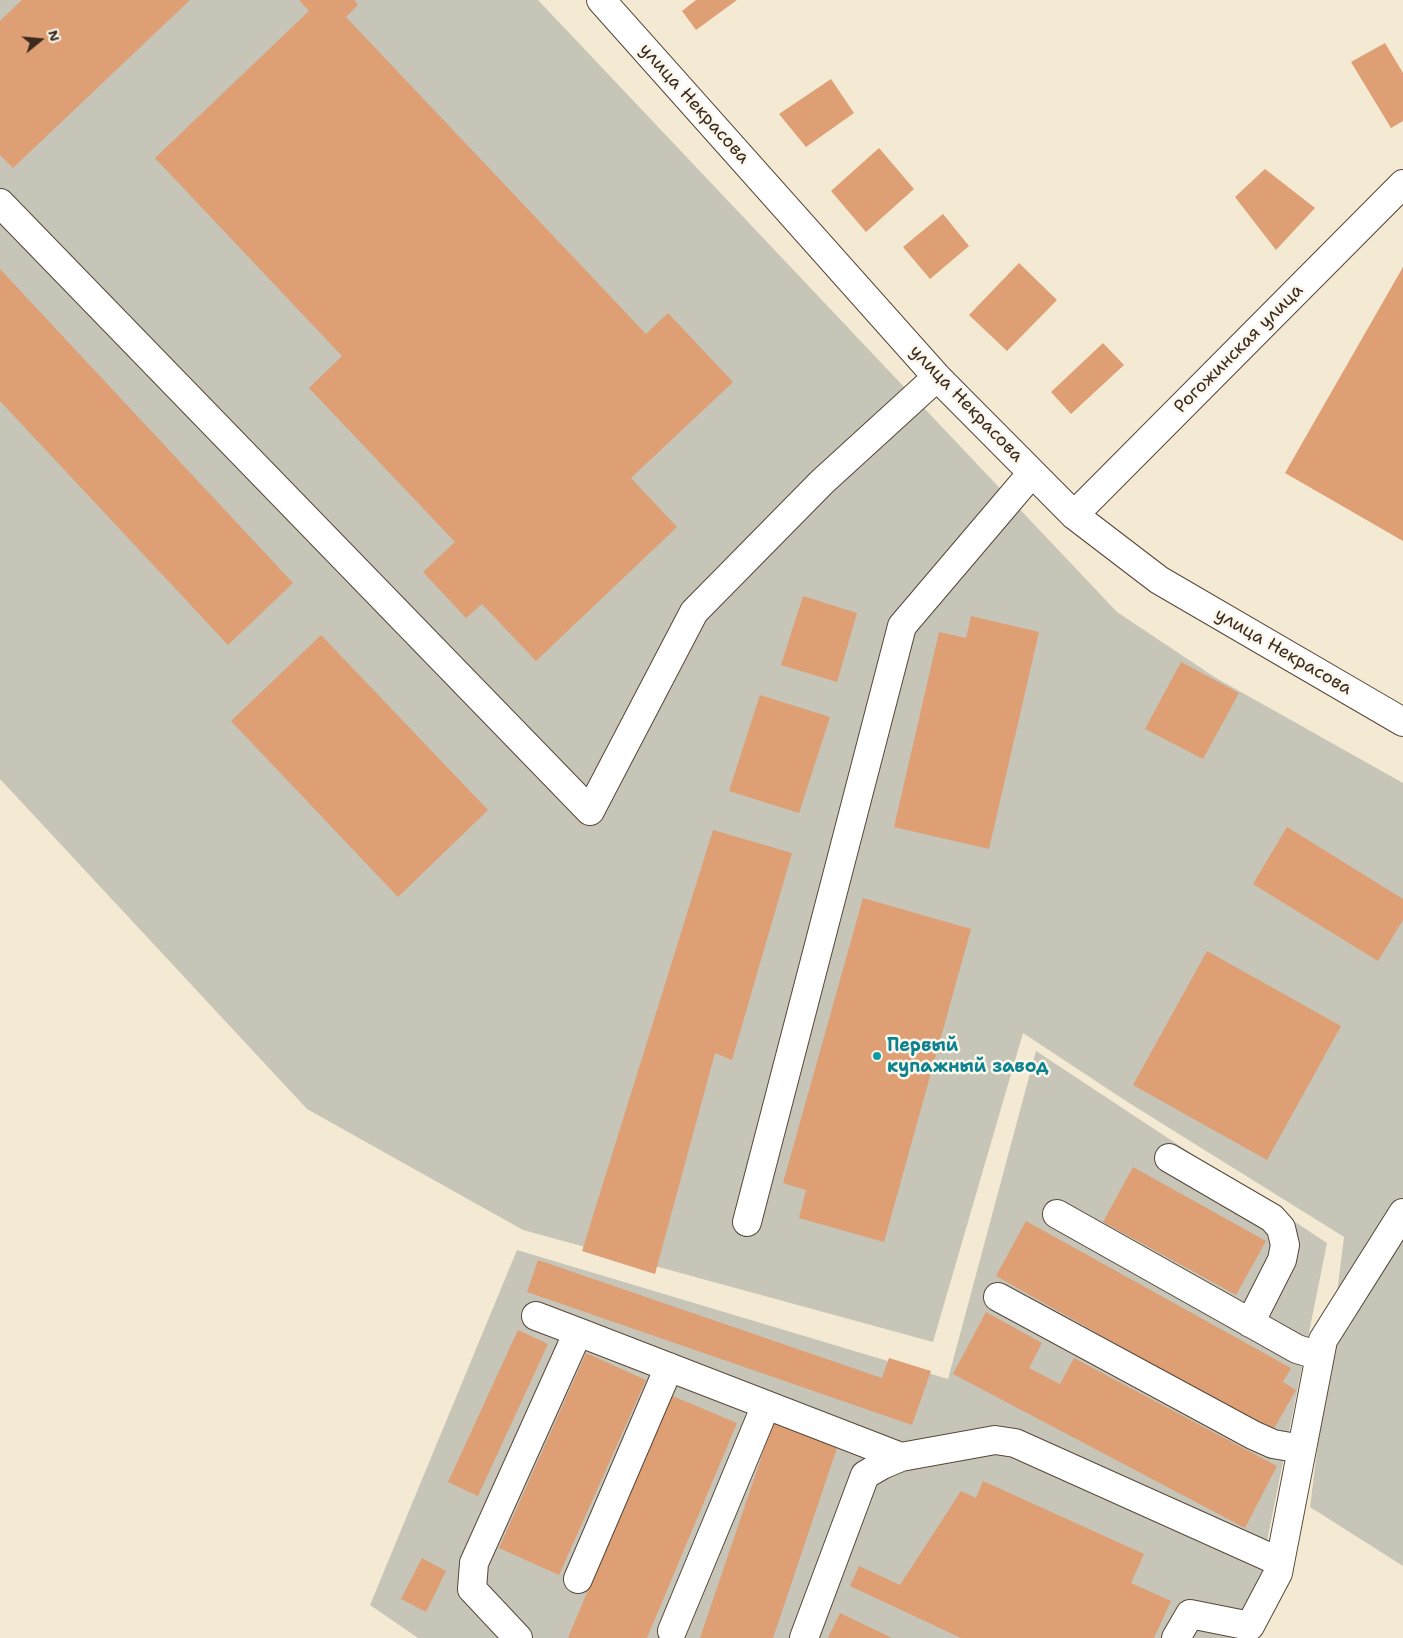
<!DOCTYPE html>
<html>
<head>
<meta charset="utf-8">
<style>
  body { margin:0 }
  #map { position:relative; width:1403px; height:1638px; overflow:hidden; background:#f4ead3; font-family:"Shantell Sans",sans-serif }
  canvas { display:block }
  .north { position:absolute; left:15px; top:15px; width:50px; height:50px; -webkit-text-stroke:4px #fbf7ec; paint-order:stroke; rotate:73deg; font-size:14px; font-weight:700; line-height:20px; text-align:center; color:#3b2a1e }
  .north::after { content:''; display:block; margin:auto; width:18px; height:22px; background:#3b2a1e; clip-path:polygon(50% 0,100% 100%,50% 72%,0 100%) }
</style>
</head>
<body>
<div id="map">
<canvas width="1403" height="1638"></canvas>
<div class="north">N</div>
</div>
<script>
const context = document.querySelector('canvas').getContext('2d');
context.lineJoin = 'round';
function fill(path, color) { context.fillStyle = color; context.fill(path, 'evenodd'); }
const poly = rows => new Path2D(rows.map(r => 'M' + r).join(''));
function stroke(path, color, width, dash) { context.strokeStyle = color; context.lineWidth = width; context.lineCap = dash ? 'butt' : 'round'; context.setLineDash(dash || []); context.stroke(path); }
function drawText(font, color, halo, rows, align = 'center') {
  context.font = font + ' "Shantell Sans",sans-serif'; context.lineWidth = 5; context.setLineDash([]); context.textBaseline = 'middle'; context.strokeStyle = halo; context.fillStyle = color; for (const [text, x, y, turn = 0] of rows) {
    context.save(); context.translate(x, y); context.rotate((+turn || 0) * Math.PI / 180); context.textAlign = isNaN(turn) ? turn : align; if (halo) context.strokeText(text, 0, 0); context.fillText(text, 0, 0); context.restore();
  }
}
const industrial = poly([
  [0,0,538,0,1117,612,1216,678,1403,783,1403,1566,1310,1507,1344,1237,1126,1101,1023,1033,933,1342,523,1230,307,1109,0,779],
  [1036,1051,1327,1243,1266,1546,1280,1562,1231,1638,418,1638,370,1605,517,1250,948,1379]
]);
const building = poly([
  [22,0,190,0,13,168,0,155,0,21],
  [299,0,354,0,358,5,346,17,646,334,668,313,733,382,631,478,677,527,536,661,482,604,466,618,423,572,455,542,309,388,342,356,155,158,309,11],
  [696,0,737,0,696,30,682,11],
  [1385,43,1403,73,1403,121,1391,128,1351,62],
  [831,79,854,113,806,147,779,114],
  [879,148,914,189,866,232,831,191],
  [1265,169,1315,208,1276,250,1235,197],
  [943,214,969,246,930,279,903,247],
  [1019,263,1057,300,1007,351,969,315],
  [1403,267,1403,541,1285,473],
  [0,269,293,583,228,645,0,401],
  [1103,343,1124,365,1071,414,1051,392],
  [803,596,857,613,837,682,781,665],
  [971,616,1039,632,989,849,894,827,939,632,966,638],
  [321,635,488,810,398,897,231,721],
  [1181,662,1239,693,1203,759,1145,729],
  [760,695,830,717,799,813,729,791],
  [1287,827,1403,899,1403,920,1378,961,1253,884],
  [713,830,792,853,732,1060,715,1053,655,1274,582,1251],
  [863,898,971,929,884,1242,799,1218,806,1190,783,1183],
  [1207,951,1341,1026,1267,1160,1133,1085],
  [1133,1167,1266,1241,1236,1295,1103,1222],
  [1026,1221,1291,1368,1283,1382,1296,1390,1272,1432,996,1276],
  [538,1260,882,1378,889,1358,931,1371,912,1425,527,1292],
  [986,1312,1042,1343,1029,1368,1060,1384,1074,1358,1277,1466,1245,1528,953,1374],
  [518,1330,548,1344,478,1496,448,1482],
  [586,1353,646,1380,559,1575,499,1548],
  [670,1395,737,1423,647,1638,568,1638],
  [773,1423,838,1445,773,1638,700,1638],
  [983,1481,1144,1554,1131,1583,1171,1601,1154,1638,961,1638,850,1586,859,1566,900,1585,961,1491,976,1498],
  [422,1558,446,1571,426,1612,401,1599],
  [840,1613,892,1638,828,1638]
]);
const minor = poly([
  [601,0,937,377,1074,515,1159,580,1403,722],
  [0,203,590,811,694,612,822,482,937,377],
  [1074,515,1403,184],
  [1169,1158,1272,1218,1281,1228,1285,1245,1282,1260,1250,1323],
  [1057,1214,1297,1349,1320,1356],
  [747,1222,902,626,1032,473],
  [998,1297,1253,1435,1273,1444,1302,1449],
  [536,1316,578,1332],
  [578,1579,669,1367],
  [672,1631,766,1405],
  [518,1638,472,1589,474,1563,578,1332,901,1457],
  [804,1638,865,1475,882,1465,901,1457,995,1440,1015,1443,1280,1562],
  [1176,1638,1190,1614,1250,1626,1278,1573,1323,1340,1403,1213]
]);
const markers = [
  [877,1056,5,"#0f9aa8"]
];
const streetNames = [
  ["улица Некрасова",694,104,48],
  ["Рогожинская улица",1239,349,-45],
  ["улица Некрасова",966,404,46],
  ["улица Некрасова",1283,652,30]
];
const cultureNames = [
  ["Первый",887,1046],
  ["купажный завод",887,1067]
];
fill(industrial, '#c6c5b8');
fill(building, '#de9f75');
stroke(minor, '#574739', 30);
stroke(minor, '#fff', 28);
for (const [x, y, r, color] of markers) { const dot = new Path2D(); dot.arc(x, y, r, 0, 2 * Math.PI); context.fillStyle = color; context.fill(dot); stroke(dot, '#fbf7ec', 2); }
drawText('18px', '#3b2a1e', '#fbf7ec', streetNames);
drawText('bold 18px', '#0d838f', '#fbf7ec', cultureNames, 'left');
</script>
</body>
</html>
